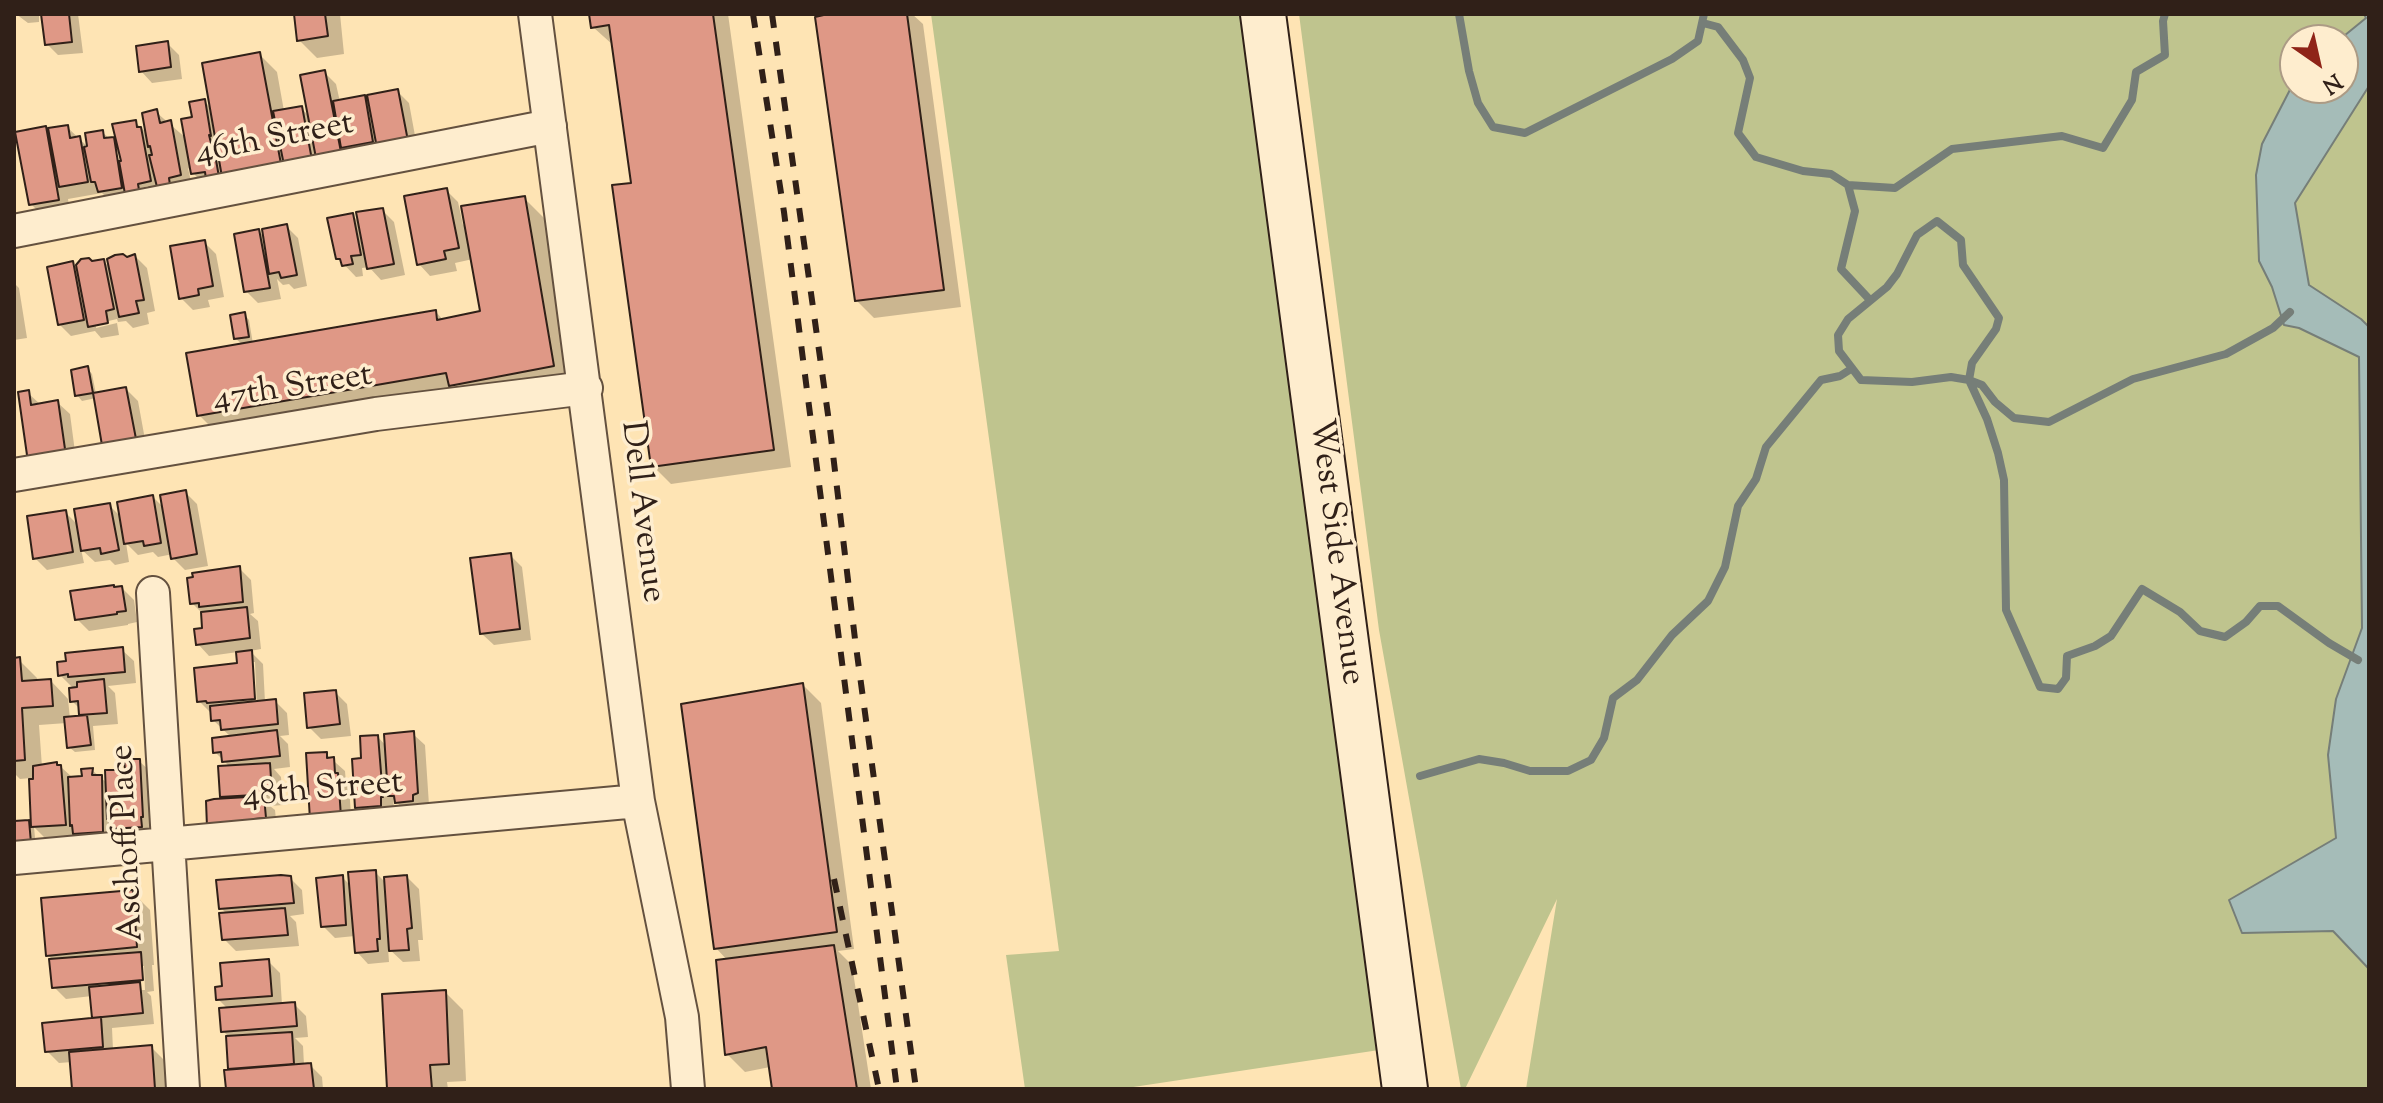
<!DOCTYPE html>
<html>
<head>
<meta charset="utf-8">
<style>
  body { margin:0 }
  #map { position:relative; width:2383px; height:1103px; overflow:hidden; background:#fee4b4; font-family:"Sorts Mill Goudy",serif }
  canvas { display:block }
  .frame { position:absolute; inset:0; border:16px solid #302018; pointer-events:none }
  .north { position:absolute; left:2279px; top:24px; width:80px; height:80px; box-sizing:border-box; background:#feedce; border:2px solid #ac9b85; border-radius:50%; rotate:146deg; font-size:22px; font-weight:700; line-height:32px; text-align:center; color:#302018 }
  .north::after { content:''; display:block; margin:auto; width:28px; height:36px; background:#8f2418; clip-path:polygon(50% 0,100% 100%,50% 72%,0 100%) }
</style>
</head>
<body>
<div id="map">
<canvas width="2383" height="1103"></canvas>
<div class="frame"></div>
<div class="north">N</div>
</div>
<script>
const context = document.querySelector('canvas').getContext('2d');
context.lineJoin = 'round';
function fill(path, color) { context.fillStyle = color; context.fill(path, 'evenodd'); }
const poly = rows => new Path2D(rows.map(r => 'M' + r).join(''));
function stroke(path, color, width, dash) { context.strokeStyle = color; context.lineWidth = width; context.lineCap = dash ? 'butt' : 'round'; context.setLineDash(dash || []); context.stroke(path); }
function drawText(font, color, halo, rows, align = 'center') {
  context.font = font + ' "Sorts Mill Goudy",serif'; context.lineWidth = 7; context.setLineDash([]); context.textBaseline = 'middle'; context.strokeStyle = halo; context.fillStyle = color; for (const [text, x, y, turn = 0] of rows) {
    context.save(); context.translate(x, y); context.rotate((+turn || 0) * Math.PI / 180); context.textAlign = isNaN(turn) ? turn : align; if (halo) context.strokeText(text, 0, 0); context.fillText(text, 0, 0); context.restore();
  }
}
const green = poly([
  [931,14,1263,14,1399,1047,1120,1089,1025,1089,1006,955,1059,951],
  [1299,14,2364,14,2366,18,2339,40,2295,40,2295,80,2262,144,2259,261,2272,287,2284,324,2299,328,2359,356,2362,628,2336,699,2328,755,2336,838,2242,933,2333,931,2369,969,2369,1089,1526,1089,1557,899,1465,1089,1461,1089,1379,630],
  [2369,86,2369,327,2361,319,2309,285,2295,203]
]);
const water = poly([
  [2364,14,2369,14,2369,86,2295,203,2309,285,2361,319,2369,327,2369,969,2333,931,2242,933,2229,900,2336,838,2328,755,2336,699,2362,628,2359,357,2299,328,2284,325,2272,287,2259,261,2256,175,2262,144,2295,80,2295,88,2343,88,2343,40,2339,40,2366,18,2364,14]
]);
const shadow = poly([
  [16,14,42,14,39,14,39,22,28,23],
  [43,14,78,14,83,53,58,55,47,44],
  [296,14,340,14,344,54,317,58,299,40],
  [591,14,728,14,791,467,671,484,653,466,633,185,613,45,593,27],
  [848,14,912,14,923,24,961,307,874,318,856,300],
  [167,43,179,55,182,79,152,83,141,71],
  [259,54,277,72,284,111,301,108,310,117,324,72,336,84,340,102,364,98,371,105,397,91,409,103,418,152,205,185,188,168,192,186,112,203,102,193,68,199,70,211,43,216,31,204,45,128,48,130,67,127,89,148,102,132,110,139,117,138,135,122,148,134,156,112,187,139,204,101,212,109],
  [121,149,124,162,117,163,115,151],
  [148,186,149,190,134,194,134,190],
  [446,190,458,202,463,225,524,198,548,222,577,389,223,439,199,415,243,345,235,338,244,314,249,320,253,344,436,312,444,321,482,313,473,259,455,263,457,271,430,276,419,264],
  [382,210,394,222,405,275,381,280,369,267,362,268,363,276,356,277,338,258,352,215,360,223],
  [286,226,298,238,307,286,294,289,289,284,283,285,277,279,281,299,258,303,246,291,259,231,265,238],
  [204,242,216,254,224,297,208,300,210,307,193,310,181,298],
  [135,256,147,268,155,311,147,313,149,324,133,328,126,321,118,322,117,319,96,324,96,328,117,323,119,335,101,338,95,331,71,336,59,324,72,263,79,271,92,263,104,262,112,269,126,259],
  [14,283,19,288,27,338,14,340],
  [87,368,92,374,96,394,126,389,138,401,148,456,96,398,82,401,77,395],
  [28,393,41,405,58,403,70,414,77,467,42,473],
  [185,492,197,504,208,566,185,570,173,558,173,554,158,557,153,552,138,555,126,543,129,562,115,565,110,560,95,562,81,549,84,563,47,570,35,558,65,512,79,526,109,505,121,517,153,497,165,509],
  [510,555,522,567,531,640,494,645,482,634],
  [239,568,251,580,254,613,250,614,258,621,261,649,250,651,263,664,265,702,275,701,287,713,289,735,280,736,288,744,290,767,274,769,281,777,283,805,270,806,275,810,277,829,265,831,222,796,230,767,215,752,232,738,213,720,211,713,199,701,239,665,238,652,209,656,198,644,205,630,204,615,192,603],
  [251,662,255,662,257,709,253,709],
  [122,588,134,600,137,622,128,624,128,625,89,631,77,619],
  [122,650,134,661,136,683,108,686,115,693,118,724,93,726,95,750,75,752,69,747,67,723,39,725,42,767,61,767,73,778,84,778,92,770,108,784,127,772,139,761,151,772,153,838,123,840,114,831,114,844,78,836,45,838,34,827,36,848,14,823,29,822,33,826,31,778,20,779,14,773,14,660,19,660,37,678,38,682,51,681,68,699,70,719,84,717,80,709,72,701,75,690,60,675],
  [803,685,821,703,854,949,838,951,852,965,871,1089,774,1089,770,1067,745,1072,727,1054,728,961,716,948],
  [335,692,347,704,351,736,321,739,309,727],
  [413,734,425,745,429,805,409,814,393,799,394,808,369,819,357,807,363,760,378,737,386,746],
  [326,754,345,771,346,783,349,787,352,828,324,831],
  [375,872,386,883,407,877,419,889,423,940,418,940,420,961,403,962,388,948,389,962,368,964,357,952,355,936,335,938,323,926,342,877,351,886],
  [290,878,302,890,304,914,290,916,296,922,299,946,236,951,224,939,227,914,221,908],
  [132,892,150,910,154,965,152,965,154,991,147,992,151,996,154,1024,112,1028,113,1050,151,1047,169,1065,171,1089,74,1089,72,1062,59,1063,47,1051,94,1020,92,996,66,999,54,987,54,961,48,955],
  [140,966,144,966,145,990,141,990],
  [268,961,280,973,282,1005,294,1004,306,1016,308,1037,295,1038,303,1046,304,1065,310,1065,322,1077,323,1089,228,1089,230,1071,228,1036,223,1031,228,1009,218,999],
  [445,992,463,1010,466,1081,447,1082,448,1089,389,1089]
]);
const stream = poly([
  [1459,14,1469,71,1478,103,1493,127,1525,133,1672,59,1698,41,1704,14],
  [1703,23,1718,27,1743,60,1750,78,1738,133,1756,157,1803,171,1831,174,1848,185],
  [1870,300,1841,269,1855,211,1848,185,1895,188,1952,149,2062,136,2103,148,2132,100,2136,72,2165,55,2163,21,2165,14],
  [2290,312,2273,328,2226,354,2133,379,2049,422,2014,418,1995,402,1982,385,1969,380,1951,377,1912,382,1861,380,1839,351,1838,335,1848,319,1887,287,1897,274,1917,235,1937,221,1961,240,1963,265,1999,318,1996,329,1972,363,1969,380,1987,419,1998,453,2004,480,2006,610,2040,687,2058,689,2066,678,2067,656,2095,646,2111,636,2142,589,2180,612,2200,631,2225,637,2246,622,2260,606,2278,606,2329,643,2358,660],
  [1420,776,1479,759,1504,763,1530,771,1568,771,1591,760,1604,738,1613,698,1637,680,1672,635,1708,601,1725,567,1738,506,1756,479,1766,447,1821,380,1840,376,1851,369]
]);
const building = poly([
  [41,14,69,14,72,42,45,45,41,14],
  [294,14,325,14,328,36,297,41,294,14],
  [589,14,713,14,774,450,651,467,612,185,631,183,609,25,591,28,589,14],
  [828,14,907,14,944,290,855,301,815,17,828,14],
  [168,41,171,67,139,72,136,46,168,41],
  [260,52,281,164,222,177,202,63,260,52],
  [325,70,341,152,316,158,300,75,325,70],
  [398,89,408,141,377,148,367,95,398,89],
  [365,95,373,142,341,148,333,101,365,95],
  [205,99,211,136,209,135,211,143,213,143,219,177,206,179,205,172,191,174,181,119,192,117,189,102,205,99],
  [302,106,312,160,284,165,273,111,302,106],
  [157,109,160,123,171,120,181,175,169,178,170,185,157,187,149,155,152,155,150,146,148,147,142,113,157,109],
  [136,120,137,127,141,127,151,181,138,184,139,190,125,194,119,161,121,161,112,124,136,120],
  [68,125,70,138,80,136,88,182,59,187,48,128,68,125],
  [46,126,59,200,29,205,15,132,46,126],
  [103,130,104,138,114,137,122,188,98,192,95,182,91,182,84,147,87,146,85,133,103,130],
  [447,188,459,248,444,251,446,259,417,265,404,196,447,188],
  [525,196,554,366,449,386,446,373,197,416,186,353,436,310,437,320,480,311,461,206,525,196],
  [383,208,394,264,367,269,356,212,383,208],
  [353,213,361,255,351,256,353,264,342,266,340,259,336,259,327,218,353,213],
  [287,224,297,275,281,278,279,272,269,274,262,229,287,224],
  [259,229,270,288,244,292,234,234,259,229],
  [205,240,213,286,198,289,199,295,179,299,170,246,205,240],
  [123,254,127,257,135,254,144,300,136,301,139,313,119,317,107,259,115,255,123,254],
  [89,258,92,261,104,259,114,309,106,311,108,323,88,327,76,265,81,259,89,258],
  [73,261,84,320,58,325,47,267,73,261],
  [245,312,249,337,234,339,230,315,245,312],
  [88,366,93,393,75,396,71,370,88,366],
  [126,387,137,444,103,451,93,393,126,387],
  [29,390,31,405,58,400,66,456,28,462,18,392,29,390],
  [186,490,197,554,171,559,160,495,186,490],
  [153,495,161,543,144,546,143,541,124,544,117,502,153,495],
  [110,503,119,550,101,554,100,548,81,551,74,509,110,503],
  [66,510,73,552,33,559,27,516,66,510],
  [511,553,520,629,480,634,470,558,511,553],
  [240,566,243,602,199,607,199,603,190,604,187,578,193,577,192,573,240,566],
  [114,585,114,587,122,586,126,611,117,612,117,614,75,620,70,591,114,585],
  [247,607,250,638,196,645,194,629,202,628,201,612,247,607],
  [123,647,125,672,68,677,68,674,58,676,57,662,66,661,65,653,123,647],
  [252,650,255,699,207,703,206,701,197,702,194,668,237,663,236,652,252,650],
  [20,657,22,681,51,679,53,706,22,708,25,760,14,761,14,658,20,657],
  [104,679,107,713,79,715,78,701,70,702,69,688,77,687,77,682,104,679],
  [803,683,837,932,714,949,681,704,803,683],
  [336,690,340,724,307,728,304,693,336,690],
  [276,699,278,724,221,730,220,720,211,721,210,706,276,699],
  [87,715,91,745,67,748,64,717,87,715],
  [277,730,280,756,222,762,221,752,213,753,212,738,277,730],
  [414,731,418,793,413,795,413,801,395,803,394,796,388,796,384,734,414,731],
  [378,735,383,797,381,797,381,806,355,808,352,759,361,758,360,736,378,735],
  [327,752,327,758,334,757,335,773,338,773,341,817,310,820,306,753,327,752],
  [124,759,140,759,143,817,141,817,142,827,110,829,109,819,107,819,105,770,125,770,124,759],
  [57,762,57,765,61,765,66,825,31,827,29,779,33,779,33,766,57,762],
  [270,763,272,794,220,797,218,766,270,763],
  [93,768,92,775,102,775,103,832,73,834,72,825,70,826,68,777,82,776,81,769,93,768],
  [264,796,266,818,254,819,254,826,207,827,206,801,214,799,264,796],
  [29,820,31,843,14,845,14,821,29,820],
  [376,870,380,939,377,939,378,951,355,953,348,872,376,870],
  [281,875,291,876,294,903,219,909,216,880,281,875],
  [343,875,346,925,321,927,316,878,343,875],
  [407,875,412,928,407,929,409,950,389,951,384,877,407,875],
  [133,890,137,947,46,956,41,898,133,890],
  [285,908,288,935,222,940,219,913,285,908],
  [834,945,857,1089,772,1089,766,1047,725,1055,716,960,834,945],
  [141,952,143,980,52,988,49,959,141,952],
  [269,959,272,996,216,1000,215,987,222,986,220,963,269,959],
  [140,982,143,1013,92,1018,89,987,140,982],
  [446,990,449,1064,430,1065,432,1089,387,1089,382,994,446,990],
  [295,1002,297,1026,221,1032,219,1008,295,1002],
  [101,1017,103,1047,45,1052,42,1023,101,1017],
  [292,1032,294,1064,228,1069,226,1036,292,1032],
  [152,1045,155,1089,72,1089,69,1052,152,1045],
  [311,1063,314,1089,226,1089,224,1070,311,1063]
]);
const street = poly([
  [535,14,638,801,682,1017,688,1089],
  [14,231,550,126],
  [14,475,376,414,586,388],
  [153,593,183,1089],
  [14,858,638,801]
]);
const secondary = poly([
  [1263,14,1405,1089]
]);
const rail = poly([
  [753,14,784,212,897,1089],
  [772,14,830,429,855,639,916,1089],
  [834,879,879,1089]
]);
const streetNames = [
  ["46th Street",275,141,-11],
  ["47th Street",293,390,-9],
  ["Dell Avenue",640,512,83],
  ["West Side Avenue",1334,552,83],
  ["48th Street",323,792,-5],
  ["Aschoff Place",130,843,-93]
];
fill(green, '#bfc48e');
fill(water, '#a5bcb8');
stroke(water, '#767e78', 2);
fill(shadow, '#0003');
stroke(stream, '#767e78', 8);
fill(building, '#df9886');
stroke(building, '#302018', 2);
stroke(street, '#64513f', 36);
stroke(secondary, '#302018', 48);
stroke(street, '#feedce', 32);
stroke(secondary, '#feedce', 44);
stroke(rail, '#302018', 6, [14, 14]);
drawText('34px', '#302018', '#feedce', streetNames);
</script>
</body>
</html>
